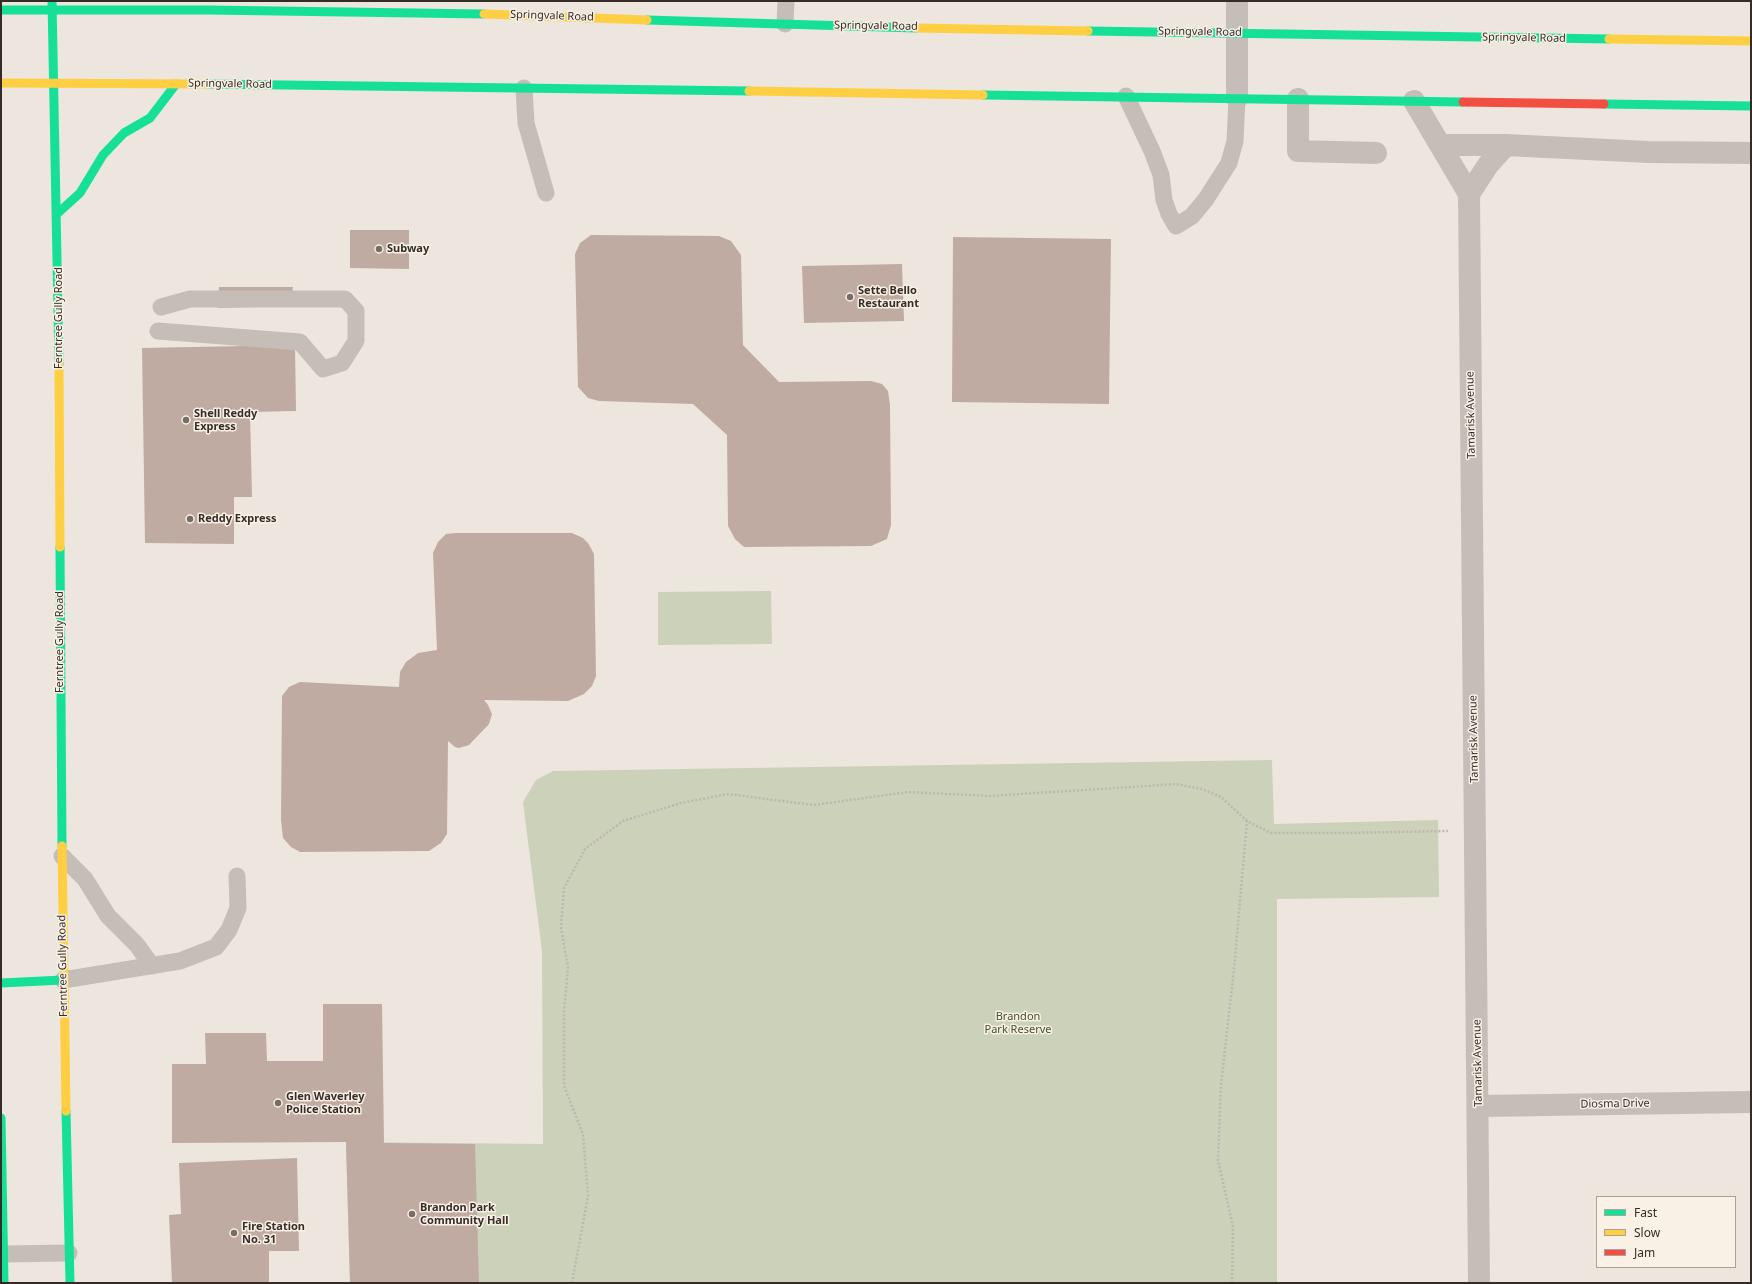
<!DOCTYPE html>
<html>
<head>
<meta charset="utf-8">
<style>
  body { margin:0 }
  #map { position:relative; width:1752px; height:1284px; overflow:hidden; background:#ece6df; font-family:"Noto Sans",sans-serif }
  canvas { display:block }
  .frame { position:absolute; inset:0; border:2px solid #352c27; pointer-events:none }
  .legend { position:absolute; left:1596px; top:1196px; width:140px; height:72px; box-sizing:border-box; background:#f9f1e6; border:1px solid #aba29a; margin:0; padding:5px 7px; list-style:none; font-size:12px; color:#352c27 }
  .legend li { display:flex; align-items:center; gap:8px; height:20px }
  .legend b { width:20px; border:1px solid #aba29a }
</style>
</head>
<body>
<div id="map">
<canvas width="1752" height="1284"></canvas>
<div class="frame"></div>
<ul class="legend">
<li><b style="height:5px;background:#16e098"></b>Fast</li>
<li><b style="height:5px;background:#ffcf43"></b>Slow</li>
<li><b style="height:5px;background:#f24e42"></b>Jam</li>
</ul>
</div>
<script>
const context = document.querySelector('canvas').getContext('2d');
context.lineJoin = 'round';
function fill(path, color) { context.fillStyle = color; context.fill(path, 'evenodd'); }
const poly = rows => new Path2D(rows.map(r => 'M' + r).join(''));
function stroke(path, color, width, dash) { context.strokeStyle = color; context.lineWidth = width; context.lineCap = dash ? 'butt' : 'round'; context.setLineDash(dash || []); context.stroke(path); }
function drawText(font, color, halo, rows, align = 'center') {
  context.font = font + ' "Noto Sans",sans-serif'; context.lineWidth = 3; context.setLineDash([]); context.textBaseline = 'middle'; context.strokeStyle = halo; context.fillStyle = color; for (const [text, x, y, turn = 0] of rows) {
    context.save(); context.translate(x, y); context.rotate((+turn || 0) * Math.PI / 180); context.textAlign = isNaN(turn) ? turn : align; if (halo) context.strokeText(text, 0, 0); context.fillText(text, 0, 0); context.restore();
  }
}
const green = poly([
  [771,591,772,644,658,645,658,592],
  [1272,760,1274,824,1438,820,1439,897,1277,899,1277,1283,350,1283,346,1142,543,1144,542,951,523,802,536,780,553,771]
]);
const building = poly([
  [350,230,409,230,409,269,350,268],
  [591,235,719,236,731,241,741,255,743,345,779,382,871,381,882,384,888,391,890,405,891,525,887,539,871,546,744,547,735,539,728,526,727,435,693,404,599,401,588,398,578,387,575,254,580,243],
  [953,237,1111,239,1109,404,952,402],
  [902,264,904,321,804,323,802,266],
  [219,287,293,287,290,306,218,308],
  [295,345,296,411,250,412,252,497,234,497,234,544,145,543,142,348],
  [455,533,572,533,583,538,588,543,594,554,596,676,592,686,584,694,568,701,484,700,488,705,492,714,489,724,469,745,459,748,455,747,448,741,447,834,441,843,429,851,300,852,291,847,283,838,281,820,282,696,289,687,300,682,399,687,400,672,406,662,418,653,437,650,433,553,438,542,446,534],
  [323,1004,382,1004,384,1143,475,1144,479,1283,350,1283,346,1142,172,1143,172,1064,206,1064,205,1033,266,1033,267,1061,323,1061],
  [297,1158,299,1251,269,1251,269,1283,172,1283,169,1215,181,1214,179,1163]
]);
const path = poly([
  [572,1283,588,1196,583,1134,564,1086,564,1012,568,968,561,927,564,888,585,849,623,821,681,803,728,794,814,805,908,792,990,796,1176,784,1202,789,1221,797,1247,821,1271,833,1342,833,1448,831],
  [1232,1283,1233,1227,1218,1160,1221,1085,1234,969,1247,821]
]);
const lane = poly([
  [785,24,786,1],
  [524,88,526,123,546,193],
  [1126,96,1152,151,1161,175,1164,200,1169,214,1176,226,1192,216,1206,199,1229,163,1235,141,1237,98],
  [158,331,300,342,323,369,342,363,356,341,356,311,345,299,190,299,161,307],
  [62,856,85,879,108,916,137,945,152,966],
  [63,980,180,961,216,947,229,930,238,908,237,876],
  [3,1254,69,1253]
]);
const street = poly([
  [1237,1,1237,98],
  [1298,99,1298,151,1376,153],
  [1414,101,1469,194,1479,1283],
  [1441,145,1506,145,1648,152,1751,153],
  [1469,194,1488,165,1506,145],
  [1479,1106,1751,1102]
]);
const fast = poly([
  [52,1,59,364],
  [1,10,208,10,484,14],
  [647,20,916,28],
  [1088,31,1609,39],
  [208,84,749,91],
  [983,95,1463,102],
  [1604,104,1751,106],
  [58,213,80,193,103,155,124,133,150,118,176,84],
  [60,547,62,846],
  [1,983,63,980],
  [66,1111,70,1283],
  [1,1118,4,1283]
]);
const slow = poly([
  [484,14,647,20],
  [916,28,1088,31],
  [1609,39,1751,41],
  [1,83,208,84],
  [749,91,983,95],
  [59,364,60,547],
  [62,846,66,1111]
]);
const jam = poly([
  [1463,102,1604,104]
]);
const markers = [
  [379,249,4,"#756d67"],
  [850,297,4,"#756d67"],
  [186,420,4,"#756d67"],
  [190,519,4,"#756d67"],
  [278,1103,4,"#756d67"],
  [412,1214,4,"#756d67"],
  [234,1233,4,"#756d67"]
];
const streetNames = [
  ["Springvale Road",552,16,2],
  ["Springvale Road",876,26,1],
  ["Springvale Road",1200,32,1],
  ["Springvale Road",1524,38,1],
  ["Springvale Road",230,84,1],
  ["Ferntree Gully Road",59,318,-90],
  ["Tamarisk Avenue",1471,415,-91],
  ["Ferntree Gully Road",60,642,-90],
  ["Tamarisk Avenue",1474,739,-91],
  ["Ferntree Gully Road",63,966,-91],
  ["Tamarisk Avenue",1478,1063,-91],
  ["Diosma Drive",1615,1104,-1]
];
const poiNames = [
  ["Subway",387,249],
  ["Sette Bello",858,291],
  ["Restaurant",858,304],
  ["Shell Reddy",194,414],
  ["Express",194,427],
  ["Reddy Express",198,519],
  ["Glen Waverley",286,1097],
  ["Police Station",286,1110],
  ["Brandon Park",420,1208],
  ["Community Hall",420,1221],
  ["Fire Station",242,1227],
  ["No. 31",242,1240]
];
const parkNames = [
  ["Brandon",1018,1017],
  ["Park Reserve",1018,1030]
];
fill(green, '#ccd1b9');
fill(building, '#bfaba1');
stroke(path, '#bdb7b1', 2.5, [2, 2]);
stroke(lane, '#c5beb8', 17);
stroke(street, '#c5beb8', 22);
stroke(fast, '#16e098', 9);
stroke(slow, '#ffcf43', 9);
stroke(jam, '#f24e42', 9);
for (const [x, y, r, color] of markers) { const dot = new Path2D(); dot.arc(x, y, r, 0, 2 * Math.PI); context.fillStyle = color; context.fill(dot); stroke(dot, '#f9f1e6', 1.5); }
drawText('11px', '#352c27', '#f9f1e6', streetNames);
drawText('bold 11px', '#352c27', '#f9f1e6', poiNames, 'left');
drawText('11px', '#43532b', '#f9f1e6', parkNames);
</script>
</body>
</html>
